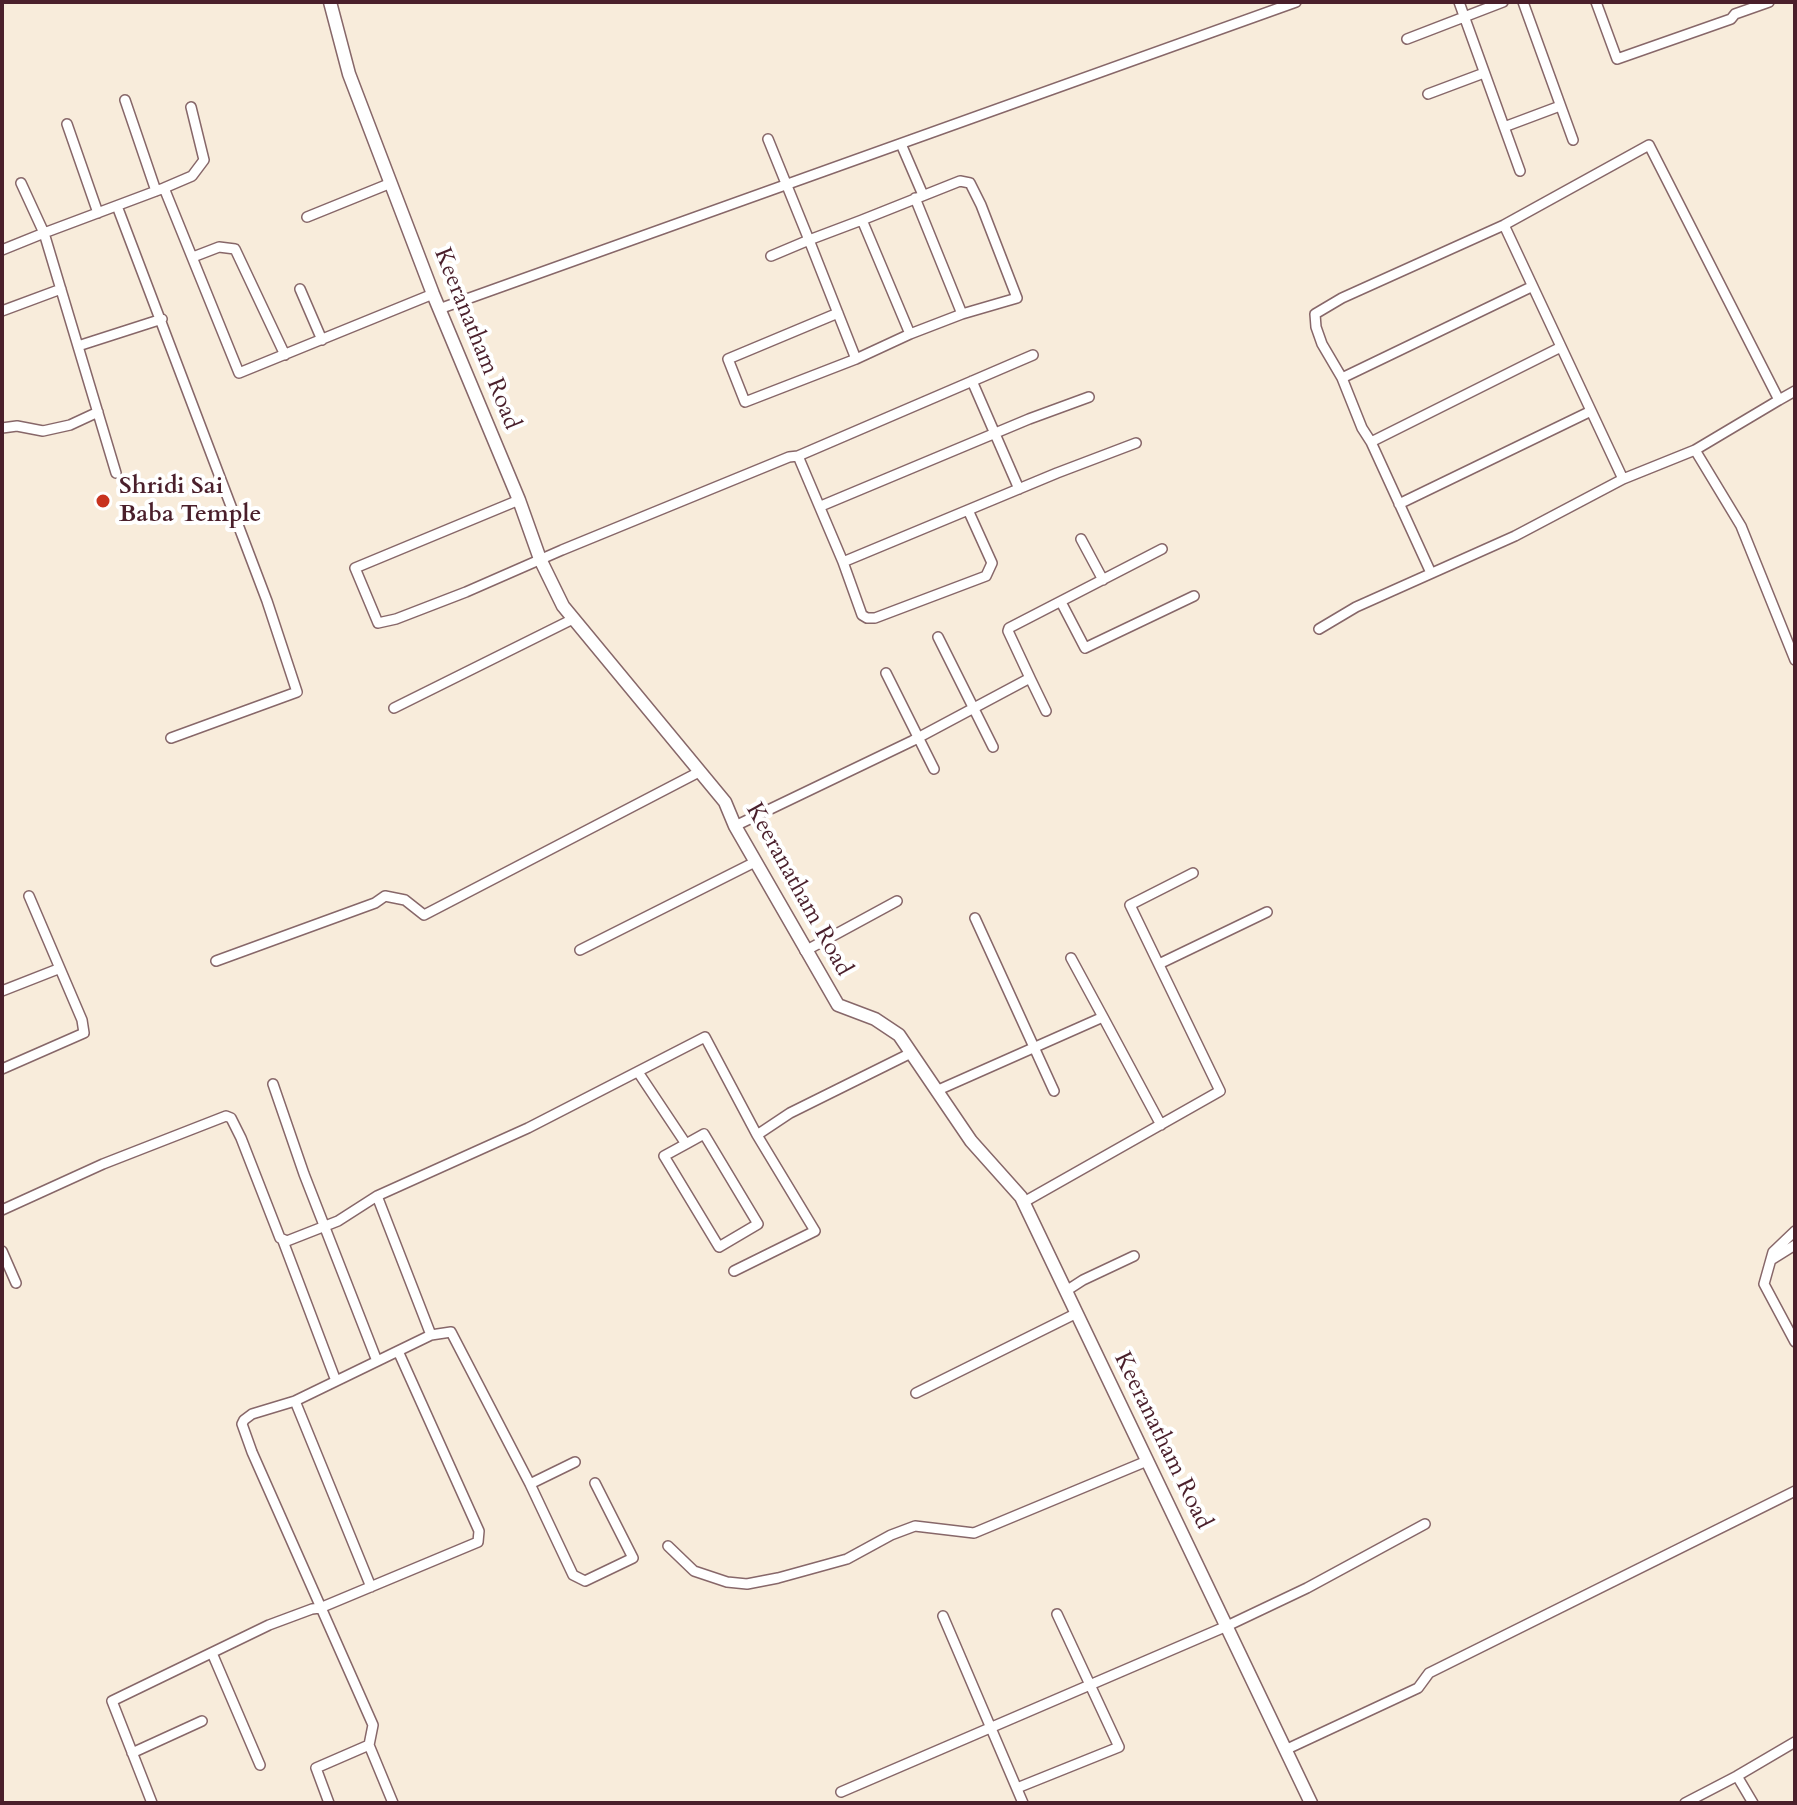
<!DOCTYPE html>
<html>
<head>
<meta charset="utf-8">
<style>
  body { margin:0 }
  #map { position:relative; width:1797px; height:1805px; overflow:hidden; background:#f8ecdb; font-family:Cardo,serif }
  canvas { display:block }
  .frame { position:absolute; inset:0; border:4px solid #4a1f2b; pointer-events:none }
</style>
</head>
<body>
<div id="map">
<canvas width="1797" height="1805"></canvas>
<div class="frame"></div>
</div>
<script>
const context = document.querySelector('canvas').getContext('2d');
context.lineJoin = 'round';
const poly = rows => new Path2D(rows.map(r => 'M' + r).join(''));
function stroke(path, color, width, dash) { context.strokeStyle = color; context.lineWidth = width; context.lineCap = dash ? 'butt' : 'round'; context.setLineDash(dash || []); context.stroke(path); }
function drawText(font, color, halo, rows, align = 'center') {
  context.font = font + ' Cardo,serif'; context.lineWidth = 8; context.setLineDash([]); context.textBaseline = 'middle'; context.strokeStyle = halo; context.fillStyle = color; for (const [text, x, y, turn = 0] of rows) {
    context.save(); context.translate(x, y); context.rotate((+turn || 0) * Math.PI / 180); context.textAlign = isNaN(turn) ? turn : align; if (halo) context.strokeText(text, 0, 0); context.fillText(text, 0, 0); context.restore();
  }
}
const street = poly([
  [1459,2,1520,171],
  [1523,2,1573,140],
  [1596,2,1617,59,1731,19,1735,14,1769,2],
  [1407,39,1503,2],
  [1428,94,1484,73],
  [125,100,156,191],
  [67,124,98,213],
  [1504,127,1560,106],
  [768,139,809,240,862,220,910,334,856,359,809,240,771,256],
  [901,144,923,195],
  [164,188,192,176,204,160,191,107],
  [915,198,962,314],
  [117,206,267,601,297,692,171,738],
  [307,217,391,183],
  [862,220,960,181,970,183,981,205,1017,298,962,314,910,334],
  [1504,225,1623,479],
  [2,250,44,233,21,183],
  [193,257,219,247,235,249,285,355],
  [300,289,322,340],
  [439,309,1296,2],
  [2,311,61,289],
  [838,313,728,359,745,402,856,359],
  [78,346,162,319],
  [1342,378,1531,287],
  [972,381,1019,489],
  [2,428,17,426,43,431,70,425,98,412],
  [1371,442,1561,347],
  [1695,450,1741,526,1795,660],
  [798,456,843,562,1057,473,1136,443],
  [116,473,44,233,164,188,239,373,433,294],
  [519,500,355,568,378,623,396,619,466,592,562,550,789,457,798,456,1033,355],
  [1399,504,1589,412],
  [821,506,1029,419,1089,397],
  [1081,539,1103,580],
  [843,562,862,615,867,618,875,618,986,576,992,563,968,510],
  [1431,573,1371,442,1362,428,1342,378,1322,344,1316,327,1315,314,1342,298,1504,225,1649,145,1779,400,1795,391],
  [1061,602,1085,648,1194,596],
  [1319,629,1356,607,1515,536,1623,479,1695,450,1779,400],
  [938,637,993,747],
  [886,673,934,769],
  [1030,678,1046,711],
  [394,708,573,619],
  [735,826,912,741,1030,678,1008,631,1009,628,1162,549],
  [975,918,1054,1091],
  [580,950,755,862],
  [805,951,897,901],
  [1071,958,1103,1017],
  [216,961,375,903,385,896,405,900,424,915,699,772],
  [1159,964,1267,912],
  [2,991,58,969],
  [2,1069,84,1033,82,1020,29,896],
  [638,1072,686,1144,664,1156,719,1247,758,1224,704,1134,686,1144],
  [273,1084,304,1174,377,1361],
  [936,1091,1103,1017,1161,1125],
  [757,1135,790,1113,911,1053],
  [377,1196,431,1335],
  [1024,1202,1220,1091,1130,905,1193,873],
  [2,1210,103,1164,226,1116,231,1118,241,1138,280,1238,287,1241,338,1221,377,1196,528,1128,705,1037,757,1135,815,1231,734,1271],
  [1795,1231,1773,1252,1764,1284,1795,1342],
  [283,1241,336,1381],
  [2,1251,16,1283],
  [1771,1260,1795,1245],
  [1066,1291,1083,1280,1134,1256],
  [916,1393,1077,1313],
  [295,1401,371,1587],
  [530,1484,575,1462],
  [668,1546,694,1571,727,1582,747,1584,778,1578,847,1559,891,1535,915,1526,974,1533,1147,1461],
  [943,1616,1023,1803],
  [212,1653,260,1765],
  [1285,1750,1418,1688,1429,1673,1795,1491],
  [132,1753,202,1721],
  [1017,1788,1119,1747,1057,1614],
  [841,1792,1227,1626,1307,1588,1425,1524],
  [152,1803,112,1701,269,1625,312,1609,320,1608,478,1542,479,1531,398,1351],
  [329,1803,316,1768,369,1745],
  [393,1803,369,1745,373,1725,252,1452,242,1424,244,1420,252,1414,295,1401,431,1335,451,1332,530,1484,573,1575,585,1581,633,1558,595,1483],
  [1685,1803,1737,1776],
  [1753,1803,1737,1776,1795,1742]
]);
const secondary = poly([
  [330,2,349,74,433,294,519,500,540,559,563,606,725,802,735,826,838,1005,875,1019,899,1035,971,1141,1021,1197,1311,1803]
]);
const markers = [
  [103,501,8,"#c8321e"]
];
const streetNames = [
  ["Keeranatham Road",476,339,68],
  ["Keeranatham Road",798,890,61],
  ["Keeranatham Road",1162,1441,64]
];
const poiNames = [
  ["Shridi Sai",119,487],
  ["Baba Temple",119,515]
];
stroke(street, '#876769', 12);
stroke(secondary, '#876769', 15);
stroke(street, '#fff', 9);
stroke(secondary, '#fff', 12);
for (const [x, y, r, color] of markers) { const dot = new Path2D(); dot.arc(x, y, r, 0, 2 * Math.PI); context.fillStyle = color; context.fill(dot); stroke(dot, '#fff', 3); }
drawText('24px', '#4a1f2b', '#fff', streetNames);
drawText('bold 24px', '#4a1f2b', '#fff', poiNames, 'left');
</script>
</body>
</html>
